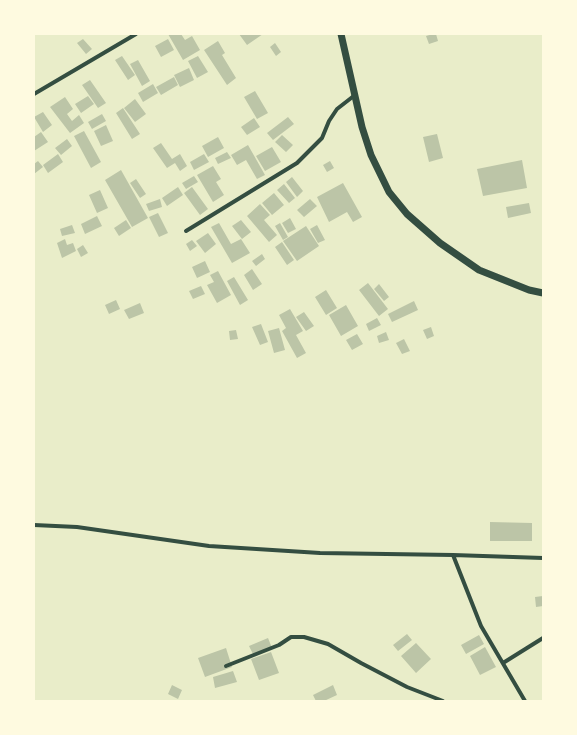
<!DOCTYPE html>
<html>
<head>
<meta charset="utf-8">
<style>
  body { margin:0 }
  #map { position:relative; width:577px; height:735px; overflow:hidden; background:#e9edc9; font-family:Jost,sans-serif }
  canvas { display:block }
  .frame { position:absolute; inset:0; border:35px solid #fefae0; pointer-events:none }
</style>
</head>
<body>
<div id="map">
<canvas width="577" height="735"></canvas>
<div class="frame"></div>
</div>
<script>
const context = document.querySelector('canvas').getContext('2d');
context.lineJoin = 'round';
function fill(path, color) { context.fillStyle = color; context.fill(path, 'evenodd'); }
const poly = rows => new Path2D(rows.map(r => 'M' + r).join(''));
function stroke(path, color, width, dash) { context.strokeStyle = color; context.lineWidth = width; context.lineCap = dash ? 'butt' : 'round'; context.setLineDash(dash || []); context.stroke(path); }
const building = poly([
  [168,34,181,34,185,40,192,36,200,50,183,60],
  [239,34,263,34,247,45],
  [433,34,436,34,438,41,429,44,426,36],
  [83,39,92,49,86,54,77,43],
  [168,39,174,50,161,57,155,46],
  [218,41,225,53,222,55,236,78,227,85,204,50],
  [275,43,281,52,276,56,270,47],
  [122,56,135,75,128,80,115,60],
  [198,56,208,72,197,78,188,61],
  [138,60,150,81,142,86,130,64],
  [189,68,194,80,180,87,174,75],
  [174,77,178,85,161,95,156,87],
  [90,80,106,103,98,108,82,85],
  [153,84,158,93,143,102,138,93],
  [255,91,268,113,257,119,244,97],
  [88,96,94,104,81,113,75,104],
  [65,97,73,109,67,114,72,121,79,115,84,123,70,133,50,107],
  [135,99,146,114,135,122,124,108],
  [123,108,140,134,132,139,116,113],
  [43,112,52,125,43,132,34,117],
  [102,114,106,121,92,129,88,122],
  [288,117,294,124,273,140,267,133],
  [254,118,260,127,247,135,241,127],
  [106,125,113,141,101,146,94,131],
  [84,131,101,162,91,168,74,136],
  [41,132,48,142,34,151,34,137],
  [437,134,443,158,429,162,423,137],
  [282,135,293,145,286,152,275,142],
  [218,137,224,148,208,157,202,146],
  [67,139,72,146,61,155,55,148],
  [161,143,172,159,180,154,187,166,180,171,175,163,167,168,153,148],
  [248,145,265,175,257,179,246,160,237,165,231,155],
  [272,147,281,162,265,171,256,156],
  [227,152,231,158,218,164,215,158],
  [58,154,63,162,48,173,43,165],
  [204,154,209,162,194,170,190,162],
  [522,160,527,188,483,196,477,169],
  [38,161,43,167,34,174,34,164],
  [330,161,334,168,327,172,323,165],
  [213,166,221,179,216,182,224,195,213,202,197,175],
  [121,170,148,218,132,227,105,180],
  [194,176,198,182,186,189,182,183],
  [292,177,303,191,297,197,286,182],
  [136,179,146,194,140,198,130,183],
  [343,183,362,217,353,222,347,212,329,222,317,197],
  [284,184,295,198,289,203,277,190],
  [178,187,183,195,167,206,162,198],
  [192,187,208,209,200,215,184,193],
  [100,190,108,208,97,213,89,195],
  [274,193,284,205,272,215,262,203],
  [160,199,162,207,149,211,146,204],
  [310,199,317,206,304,217,297,210],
  [529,203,531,213,508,218,506,207],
  [260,204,270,215,264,220,277,235,269,242,247,216],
  [158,213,168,233,159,237,149,217],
  [97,216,102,226,85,234,81,224],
  [290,218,296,229,288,233,282,223],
  [126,220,131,228,119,236,114,228],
  [241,220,251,232,242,239,232,226],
  [219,223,231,244,241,239,250,253,232,263,211,227],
  [280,223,288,237,283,240,275,226],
  [72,225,75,233,62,236,60,229],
  [317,225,325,240,318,243,310,229],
  [306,226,319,246,297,261,283,241],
  [208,233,216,244,205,253,196,241],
  [65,239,67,245,73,243,76,251,62,258,57,243],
  [192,240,197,246,190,251,186,244],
  [282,242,294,260,287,265,275,247],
  [83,245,88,253,81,257,77,249],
  [262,254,265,259,256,266,252,261],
  [205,261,210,272,197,278,192,267],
  [252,269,262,284,253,290,244,275],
  [218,271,231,295,217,303,207,285,214,282,210,275],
  [234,277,248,300,240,305,227,281],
  [368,283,388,309,379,316,359,290],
  [379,284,389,297,384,301,374,289],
  [201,286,205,294,193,299,189,291],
  [326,290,337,308,326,315,315,297],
  [116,300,120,309,109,314,105,305],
  [414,301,418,310,392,322,388,314],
  [140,303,144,313,129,319,124,310],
  [346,305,358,326,341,336,329,315],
  [290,309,303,331,296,335,306,353,297,358,282,331,286,328,279,315],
  [304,312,314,326,306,331,296,317],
  [377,318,381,325,369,331,366,324],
  [261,324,268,342,260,345,252,327],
  [431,327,434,336,427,339,423,330],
  [279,328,285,350,274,353,268,331],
  [236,330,238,339,230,340,229,331],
  [386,332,389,340,379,343,377,336],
  [357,334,363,344,352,350,346,340],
  [404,339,410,351,402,354,396,343],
  [490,522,532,523,532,541,490,541],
  [543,596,543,606,536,607,535,597],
  [407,634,412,640,398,651,393,645],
  [479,635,484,644,466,654,461,645],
  [268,638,272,648,254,656,249,646],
  [416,643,431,659,416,673,401,656],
  [485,647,496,667,480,675,470,656],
  [226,648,232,667,205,677,198,658],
  [271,652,279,673,259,680,251,659],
  [233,671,237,682,215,688,213,677],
  [172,685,182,690,178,699,168,694],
  [333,685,337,695,324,701,316,701,313,695]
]);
const minor = poly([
  [34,94,136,34],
  [186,231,297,163,322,138,329,121,337,109,355,95],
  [34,525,77,527,209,546,320,553,453,555,543,558],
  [453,555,481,626,525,701],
  [503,663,543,638],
  [226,666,279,645,291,637,304,637,328,644,361,663,407,687,443,701]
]);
const tertiary = poly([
  [341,34,362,127,371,155,389,192,407,214,440,243,479,270,529,290,543,293]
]);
fill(building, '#bcc5a7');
stroke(minor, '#344e41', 4);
stroke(tertiary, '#344e41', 7);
</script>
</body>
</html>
